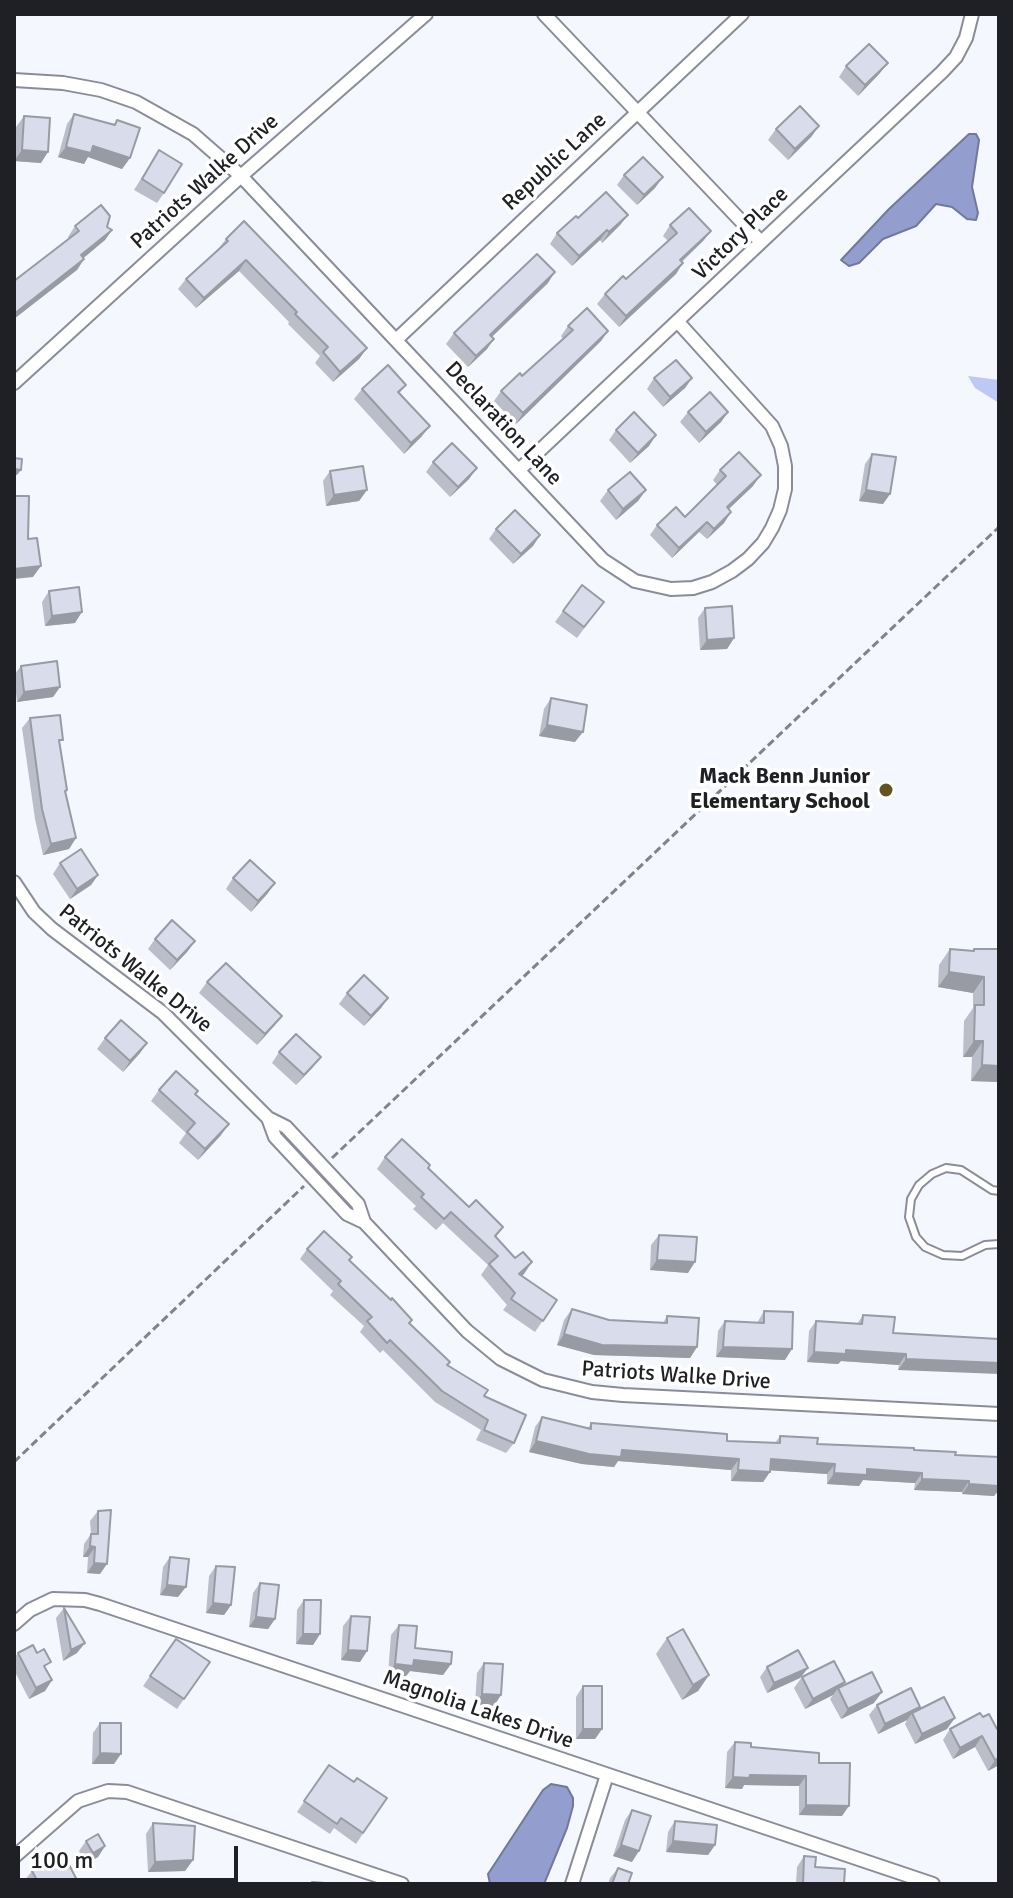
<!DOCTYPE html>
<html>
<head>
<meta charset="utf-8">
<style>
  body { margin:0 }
  #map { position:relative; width:1013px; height:1898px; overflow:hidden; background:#f5f7ff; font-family:Signika,sans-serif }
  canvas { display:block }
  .frame { position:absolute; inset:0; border:16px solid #1f2025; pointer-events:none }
  .scale { position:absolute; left:16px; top:1846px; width:222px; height:36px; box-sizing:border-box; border:4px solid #1f2025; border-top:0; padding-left:10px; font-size:24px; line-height:28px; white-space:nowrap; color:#1f2025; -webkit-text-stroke:6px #fff; paint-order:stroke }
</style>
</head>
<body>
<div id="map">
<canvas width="1013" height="1898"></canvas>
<div class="frame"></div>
<div class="scale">100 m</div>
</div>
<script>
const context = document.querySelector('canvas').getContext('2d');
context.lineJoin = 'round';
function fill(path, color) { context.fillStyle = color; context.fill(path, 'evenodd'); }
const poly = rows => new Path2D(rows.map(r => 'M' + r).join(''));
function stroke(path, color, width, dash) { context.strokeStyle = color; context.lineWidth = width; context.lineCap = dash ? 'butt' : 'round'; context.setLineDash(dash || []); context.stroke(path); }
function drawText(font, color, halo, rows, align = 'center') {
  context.font = font + ' Signika,sans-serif'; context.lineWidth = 7; context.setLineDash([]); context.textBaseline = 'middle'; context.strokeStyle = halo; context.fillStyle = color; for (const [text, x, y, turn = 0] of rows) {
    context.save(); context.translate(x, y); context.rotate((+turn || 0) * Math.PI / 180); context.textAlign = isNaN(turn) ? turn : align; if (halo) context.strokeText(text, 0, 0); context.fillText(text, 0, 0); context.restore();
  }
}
const green = poly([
  [968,376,999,380,999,403,975,388]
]);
const water = poly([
  [969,134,976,134,979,140,972,187,978,213,976,220,967,219,952,207,936,204,916,226,883,239,859,263,849,266,841,260,889,209,969,134],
  [551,1784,567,1787,573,1798,573,1806,567,1828,544,1884,490,1884,488,1874,494,1865,543,1790,551,1784]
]);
const path = poly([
  [332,1158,999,527],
  [14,1462,304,1186]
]);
const service = poly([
  [999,1191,992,1190,961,1170,946,1168,932,1174,919,1185,911,1199,909,1217,916,1237,925,1247,943,1255,962,1256,985,1245,999,1244]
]);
const minor = poly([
  [544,14,761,242],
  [14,80,63,83,101,90,136,102,193,134,241,176,603,560,635,581,671,589,693,588,712,582,732,571,748,559,763,543,772,528,780,510,785,489,785,466,781,446,772,426,678,322],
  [397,339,742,14],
  [14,383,241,176,426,14],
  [519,470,942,72,956,57,966,38,972,14],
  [14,882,34,912,52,929,163,1013,268,1118,286,1127,358,1204,364,1222],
  [268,1118,275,1137,347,1214,364,1222,467,1331,501,1359,543,1380,592,1392,623,1395,999,1414],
  [14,1624,30,1610,53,1599,85,1600,100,1604,933,1884],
  [14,1857,78,1801,108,1791,127,1792,402,1884],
  [572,1884,607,1775]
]);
const wall = poly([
  [846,66,880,73,858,96,839,77],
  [74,114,114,124,117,120,130,158,122,169,88,157,84,164,58,157,67,124],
  [24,116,41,163,14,161,16,127],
  [776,129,812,136,788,160,768,140],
  [159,150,164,193,157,203,134,190],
  [624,175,655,188,637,205,617,185],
  [628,215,620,225,602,243,600,240,572,266,550,244,557,233,578,218],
  [670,225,711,231,703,241,682,262,676,274,619,327,597,304,605,294,626,279,668,241,663,236],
  [75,226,107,227,112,230,105,240,83,258,84,259,77,270,68,237],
  [226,239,367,348,359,359,333,382,315,363,320,356,288,324,289,322,239,271,196,308,178,289,186,279,218,249],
  [548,283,492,337,487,349,468,367,446,344,454,333],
  [568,326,608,331,601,341,516,424,494,401,501,391,522,376,563,339,561,336],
  [654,378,692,378,685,388,663,407,647,389],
  [406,385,399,394,422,436,404,454,354,399,362,389],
  [688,412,728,412,721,422,699,443,680,422],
  [616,430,649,446,630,463,609,440],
  [872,454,890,494,883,504,859,501,865,464],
  [433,462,469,479,450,497,426,472],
  [720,470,753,486,729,509,731,512,724,523,707,539,699,532,672,558,650,535,657,525,685,517,717,485,713,480],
  [330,471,367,490,359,501,326,506,323,481],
  [608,490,638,501,616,520,600,501],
  [496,529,540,535,533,546,513,564,489,539],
  [582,585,604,602,577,638,555,622],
  [49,591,75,623,45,626,42,602],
  [705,608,734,638,727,649,700,650,698,618],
  [21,666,60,687,53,697,17,702,14,675],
  [551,698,575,742,539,736,544,709],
  [30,718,60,744,67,790,66,792,76,838,69,849,43,855,35,819,22,728],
  [60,863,98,875,91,885,70,899,53,874],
  [233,878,268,893,251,912,226,889],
  [155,939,195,941,187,952,170,970,148,949],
  [950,949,973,951,974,949,999,949,999,1082,971,1081,972,1057,963,1057,964,1021,973,1008,973,993,938,987,939,965],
  [207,982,282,1016,274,1026,257,1045,199,993],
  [347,993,388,998,381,1008,364,1026,339,1004],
  [105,1038,147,1043,140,1053,123,1072,97,1049],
  [279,1052,313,1067,296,1085,272,1063],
  [159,1090,196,1094,221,1135,198,1160,179,1143,186,1133,151,1101],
  [385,1157,428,1168,469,1207,503,1227,496,1237,524,1274,521,1276,557,1300,535,1332,503,1310,507,1305,481,1275,488,1265,443,1223,436,1230,413,1209,416,1206,377,1169],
  [659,1235,688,1273,650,1270,651,1245],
  [307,1249,352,1257,349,1261,447,1365,484,1396,514,1443,506,1453,476,1440,481,1430,435,1402,383,1350,380,1353,360,1332,364,1326,330,1295,333,1291,300,1259],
  [572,1309,609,1320,663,1323,667,1316,697,1347,690,1358,594,1355,557,1345,564,1320],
  [764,1311,785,1360,716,1357,718,1331,725,1321,757,1323],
  [863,1315,893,1333,999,1339,898,1370,899,1365,841,1361,838,1364,807,1362,809,1331,816,1321,857,1324],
  [542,1417,588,1428,591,1423,727,1441,775,1443,780,1436,817,1444,914,1450,955,1455,999,1457,999,1490,994,1496,962,1494,962,1492,914,1490,915,1483,863,1480,859,1486,827,1484,827,1474,771,1470,763,1482,731,1481,731,1470,618,1461,614,1467,582,1464,529,1452,535,1427],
  [98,1511,100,1574,87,1573,88,1557,83,1557,84,1544,91,1534,90,1521],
  [170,1557,178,1597,160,1595,163,1567],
  [216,1566,231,1605,224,1615,206,1613,209,1576],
  [260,1583,275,1619,268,1629,249,1627,253,1593],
  [304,1600,320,1634,313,1645,296,1644,297,1610],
  [64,1608,77,1653,63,1661,56,1618],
  [351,1616,367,1651,360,1662,341,1660,343,1626],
  [399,1625,415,1648,451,1664,443,1675,410,1671,406,1676,388,1674,391,1635],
  [667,1638,709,1675,698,1691,682,1700,656,1654],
  [176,1639,210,1662,177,1709,143,1686],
  [18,1653,46,1669,52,1680,45,1691,29,1699,14,1670,14,1658],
  [484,1663,494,1706,475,1704,477,1673],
  [767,1667,808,1668,800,1678,767,1693,760,1677],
  [802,1677,842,1686,874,1703,841,1719,830,1699,833,1695,805,1709,794,1688],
  [583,1686,602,1729,595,1739,576,1739,576,1697],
  [877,1705,918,1710,947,1729,915,1744,905,1724,907,1720,878,1734,869,1715],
  [983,1717,997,1729,999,1729,999,1765,988,1771,975,1747,953,1759,943,1740,950,1729],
  [100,1723,114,1764,92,1764,93,1733],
  [735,1742,751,1747,819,1763,842,1816,799,1815,799,1786,744,1785,742,1789,725,1788,727,1752],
  [329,1765,354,1782,387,1798,356,1844,334,1828,330,1834,297,1812],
  [632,1810,632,1862,613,1856,625,1820],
  [675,1821,715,1845,708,1855,666,1852,668,1832],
  [153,1823,193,1860,185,1871,148,1872,146,1834],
  [86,1841,105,1846,98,1857,86,1864,79,1851],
  [804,1856,815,1867,844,1884,796,1884,797,1867],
  [618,1868,628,1884,608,1884,610,1878],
  [32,1871,79,1884,26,1884,24,1881]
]);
const shadedWall = poly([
  [888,63,880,73,858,96,865,85],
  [819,126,812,136,788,160,795,149],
  [93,146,130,158,122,169,88,157,84,164,58,157,66,147],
  [22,150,48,152,41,163,14,161],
  [663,177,655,188,637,205,644,195],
  [628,215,620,225,602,243,609,232],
  [112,230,105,240,74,266,81,255],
  [607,230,600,240,572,266,579,256],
  [711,231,703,241,672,270,680,260],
  [84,259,77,270,14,319,14,314],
  [246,260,239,271,196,308,204,298],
  [683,263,676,274,619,327,626,316],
  [555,272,548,283,483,345,490,335],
  [608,331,601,341,516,424,523,413],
  [494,339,487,349,468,367,476,356],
  [367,348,359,359,333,382,340,372],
  [692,378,685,388,663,407,670,397],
  [728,412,721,422,699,443,706,432],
  [430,426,422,436,404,454,411,443],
  [656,435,649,446,630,463,638,453],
  [477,468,469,479,450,497,458,487],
  [14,469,21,470,17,475,14,475],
  [761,475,753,486,719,518,727,507],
  [367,490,359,501,326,506,334,495],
  [646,490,638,501,616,520,623,509],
  [866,490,890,494,883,504,859,501],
  [731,512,724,523,707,539,714,529],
  [707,522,699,532,672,558,679,548],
  [540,535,533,546,513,564,521,554],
  [41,566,33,577,14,579,14,569],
  [82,612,75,623,45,626,52,616],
  [734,638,727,649,700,650,707,640],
  [60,687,53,697,17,702,24,692],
  [547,725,583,732,575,742,539,736],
  [76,838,69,849,43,855,51,844],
  [98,875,91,885,70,899,77,889],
  [275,883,268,893,251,912,258,901],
  [195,941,187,952,170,970,177,960],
  [949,972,984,977,973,993,938,987],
  [388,998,381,1008,364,1026,371,1016],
  [282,1016,274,1026,257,1045,265,1034],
  [974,1041,983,1041,972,1057,963,1057],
  [147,1043,140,1053,123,1072,130,1061],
  [321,1057,313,1067,296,1085,304,1075],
  [982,1065,999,1066,999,1082,971,1081],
  [229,1124,221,1135,198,1160,205,1149],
  [657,1260,695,1262,688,1273,650,1270],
  [532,1262,524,1274,511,1285,519,1274],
  [564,1334,697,1347,690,1358,594,1355,557,1345],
  [723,1347,792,1349,785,1360,716,1357],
  [846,1350,906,1354,899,1365,841,1361,838,1364,807,1362,814,1352],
  [906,1359,999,1363,999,1374,898,1370],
  [536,1441,622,1450,739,1459,731,1470,618,1461,614,1467,582,1464,529,1452],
  [771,1459,835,1464,827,1474,764,1470],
  [867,1469,922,1473,915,1483,863,1480,859,1486,827,1484,834,1473],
  [738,1470,770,1472,763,1482,731,1481],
  [922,1479,969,1481,962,1492,914,1490],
  [999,1480,999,1490,994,1496,962,1494,969,1484],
  [90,1546,95,1547,88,1557,83,1557],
  [94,1563,107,1564,100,1574,87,1573],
  [167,1585,186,1587,178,1597,160,1595],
  [213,1603,231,1605,224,1615,206,1613],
  [256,1617,275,1619,268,1629,249,1627],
  [303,1634,320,1634,313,1645,296,1644],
  [85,1643,77,1653,63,1661,71,1650],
  [348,1650,367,1651,360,1662,341,1660],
  [414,1660,451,1664,443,1675,410,1671,406,1676,388,1674,395,1664],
  [808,1668,800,1678,767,1693,774,1683],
  [709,1675,698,1691,682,1700,693,1685],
  [52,1680,45,1691,29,1699,36,1688],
  [845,1682,839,1690,838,1688,833,1695,805,1709,813,1699],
  [882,1692,874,1703,841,1719,848,1709],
  [482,1694,501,1695,494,1706,475,1704],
  [920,1707,914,1716,912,1713,907,1720,878,1734,885,1724],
  [955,1718,947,1729,915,1744,922,1734],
  [583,1729,602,1729,595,1739,576,1739],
  [982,1736,975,1747,953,1759,960,1748],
  [100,1753,121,1754,114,1764,92,1764],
  [999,1758,999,1765,988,1771,995,1760],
  [750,1775,806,1776,799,1786,744,1785,742,1789,725,1788,733,1777],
  [806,1805,849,1806,842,1816,799,1815],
  [673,1841,715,1845,708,1855,666,1852],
  [621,1845,639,1851,632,1862,613,1856],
  [105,1846,98,1857,86,1864,93,1853],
  [193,1860,185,1871,148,1872,155,1862]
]);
const building = poly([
  [869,44,888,63,865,85,846,66,869,44],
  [800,106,819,126,795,149,776,129,800,106],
  [74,114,115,125,117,120,140,128,130,158,93,146,91,153,66,147,74,114],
  [24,116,50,118,48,152,22,150,24,116],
  [159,150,182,164,164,193,142,179,159,150],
  [643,157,663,177,644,195,624,175,643,157],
  [606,192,628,215,609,232,607,230,579,256,557,233,576,216,578,218,606,192],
  [101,205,110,216,107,227,112,230,81,255,84,259,14,314,14,281,79,231,75,226,101,205],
  [689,208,711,231,680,260,683,263,626,316,605,294,623,276,626,279,677,233,670,225,689,208],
  [244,221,367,348,340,372,323,352,328,347,295,314,297,312,246,260,204,298,186,279,228,241,226,239,244,221],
  [537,254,555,272,490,335,494,339,476,356,454,333,537,254],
  [587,308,608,331,523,413,501,391,520,373,522,376,573,330,568,326,587,308],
  [676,360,692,378,670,397,654,378,676,360],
  [388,365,406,385,398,392,430,426,411,443,362,389,388,365],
  [710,392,728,412,706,432,688,412,710,392],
  [634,412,656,435,638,453,616,430,634,412],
  [452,443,477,468,458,487,433,462,452,443],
  [739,452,761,475,727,507,731,512,714,529,707,522,679,548,657,525,676,507,685,517,726,476,720,470,739,452],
  [872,454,896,457,890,494,866,490,872,454],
  [14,458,22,459,21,470,14,469,14,458],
  [363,466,367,490,334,495,330,471,363,466],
  [630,472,646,490,623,509,608,490,630,472],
  [14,496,29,496,28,539,37,538,41,566,14,569,14,496],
  [515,510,540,535,521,554,496,529,515,510],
  [582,585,604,602,584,627,563,611,582,585],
  [79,587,82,612,52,616,49,591,79,587],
  [732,606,734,638,707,640,705,608,732,606],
  [57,661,60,687,24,692,21,666,57,661],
  [551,698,587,705,583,732,547,725,551,698],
  [60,715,63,740,59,740,67,790,65,791,76,838,51,844,42,809,30,718,60,715],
  [81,849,98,875,77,889,60,863,81,849],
  [250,860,275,883,258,901,233,878,250,860],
  [172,920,195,941,177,960,155,939,172,920],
  [950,949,974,951,974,949,999,949,999,1066,982,1065,983,1041,974,1041,975,1005,984,1005,984,977,949,972,950,949],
  [226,963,282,1016,265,1034,207,982,226,963],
  [364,975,388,998,371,1016,347,993,364,975],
  [121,1020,147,1043,130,1061,105,1038,121,1020],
  [296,1034,321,1057,304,1075,279,1052,296,1034],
  [176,1071,198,1091,195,1094,229,1124,205,1149,187,1132,195,1123,159,1090,176,1071],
  [402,1139,430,1165,428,1168,469,1207,476,1200,503,1227,495,1236,515,1258,523,1252,532,1262,519,1274,557,1300,543,1321,511,1299,515,1293,489,1264,498,1256,451,1212,444,1219,421,1197,424,1194,385,1157,402,1139],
  [324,1231,352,1257,349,1260,391,1300,392,1298,412,1320,409,1323,450,1362,447,1365,488,1390,484,1396,526,1415,514,1443,484,1430,488,1420,442,1391,390,1340,387,1343,367,1321,372,1317,338,1284,341,1281,307,1249,324,1231],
  [659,1235,697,1237,695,1262,657,1260,659,1235],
  [572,1309,609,1320,667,1323,667,1316,699,1318,697,1347,602,1345,564,1334,572,1309],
  [764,1311,793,1312,792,1349,723,1347,725,1321,764,1323,764,1311],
  [863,1315,895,1317,893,1333,999,1339,999,1363,906,1359,906,1354,846,1350,846,1354,814,1352,816,1321,862,1324,863,1315],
  [542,1417,591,1429,591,1423,727,1434,727,1441,780,1443,780,1436,818,1438,817,1444,914,1448,914,1450,956,1452,955,1455,999,1457,999,1486,969,1484,969,1481,922,1479,922,1473,867,1469,867,1475,834,1473,835,1464,771,1459,770,1472,738,1470,739,1459,622,1450,621,1457,589,1454,536,1441,542,1417],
  [111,1510,107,1564,94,1563,95,1547,90,1546,91,1534,98,1534,98,1511,111,1510],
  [170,1557,189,1559,186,1587,167,1585,170,1557],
  [216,1566,235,1567,231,1605,213,1603,216,1566],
  [260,1583,279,1585,275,1619,256,1617,260,1583],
  [304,1600,321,1600,320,1634,303,1634,304,1600],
  [64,1608,85,1643,71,1650,64,1608],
  [351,1616,370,1617,367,1651,348,1650,351,1616],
  [399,1625,417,1626,415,1648,452,1652,451,1664,414,1660,413,1666,395,1664,399,1625],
  [683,1629,709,1675,693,1685,667,1638,683,1629],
  [176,1639,210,1662,184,1699,150,1676,176,1639],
  [33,1645,37,1653,44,1649,51,1662,44,1666,52,1680,36,1688,18,1653,33,1645],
  [798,1650,808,1668,774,1683,767,1667,798,1650],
  [834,1661,845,1682,813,1699,802,1677,834,1661],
  [484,1663,503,1664,501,1695,482,1694,484,1663],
  [872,1672,882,1692,848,1709,838,1688,872,1672],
  [583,1686,602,1686,602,1729,583,1729,583,1686],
  [911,1688,920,1707,885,1724,877,1705,911,1688],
  [944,1697,955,1718,922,1734,912,1713,944,1697],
  [980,1713,983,1717,989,1714,997,1729,999,1729,999,1758,995,1760,982,1736,960,1748,950,1729,980,1713],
  [100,1723,121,1723,121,1754,100,1753,100,1723],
  [735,1742,751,1743,751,1747,819,1753,819,1763,850,1763,849,1806,806,1805,806,1776,750,1775,749,1778,733,1777,735,1742],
  [329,1765,354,1782,357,1778,387,1798,363,1833,341,1818,337,1824,304,1801,329,1765],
  [632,1810,651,1816,639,1851,621,1845,632,1810],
  [675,1821,717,1825,715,1845,673,1841,675,1821],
  [153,1823,195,1826,193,1860,155,1862,153,1823],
  [98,1834,105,1846,93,1853,86,1841,98,1834],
  [63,1853,79,1884,39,1884,32,1871,63,1853],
  [804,1856,816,1857,815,1867,845,1869,844,1884,803,1884,804,1856],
  [618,1868,632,1873,628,1884,612,1884,618,1868],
  [312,1882,339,1884,312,1884,312,1882]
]);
const markers = [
  [886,790,8,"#635522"]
];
const streetNames = [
  ["Republic Lane",555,162,-43],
  ["Patriots Walke Drive",205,182,-42],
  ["Victory Place",741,234,-44],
  ["Declaration Lane",503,424,47],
  ["Patriots Walke Drive",135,969,39],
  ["Patriots Walke Drive",676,1376,4],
  ["Magnolia Lakes Drive",478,1710,19]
];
const poiNames = [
  ["Mack Benn Junior",870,777],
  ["Elementary School",870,802]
];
fill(green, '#bdc8f5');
fill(water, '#939ecf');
stroke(water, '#70789c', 2);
stroke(service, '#8a8d99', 10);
stroke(minor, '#8a8d99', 16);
stroke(path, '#818389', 3, [8, 4]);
stroke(service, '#fff', 6);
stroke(minor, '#fff', 12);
fill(wall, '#bbbdc9');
fill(shadedWall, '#989aa4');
fill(building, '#d9dcea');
stroke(building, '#989aa4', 2);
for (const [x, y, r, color] of markers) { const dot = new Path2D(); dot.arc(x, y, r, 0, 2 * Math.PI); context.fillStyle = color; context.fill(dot); stroke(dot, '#fff', 3); }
drawText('22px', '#1f2025', '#fff', streetNames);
drawText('bold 22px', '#1f2025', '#fff', poiNames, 'right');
</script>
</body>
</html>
